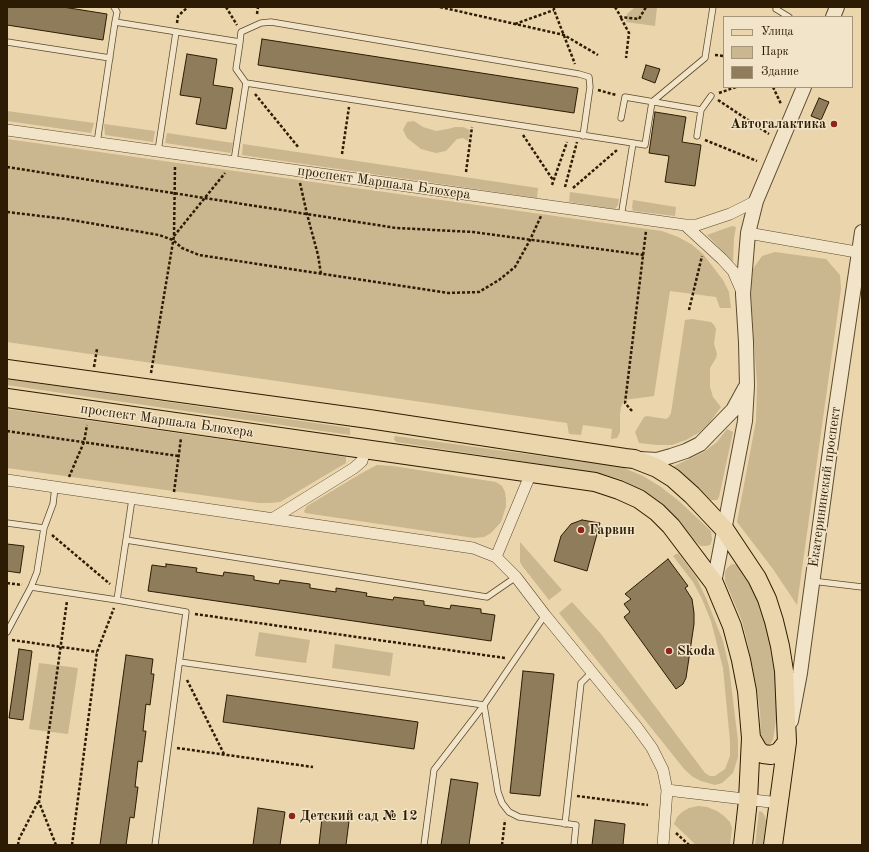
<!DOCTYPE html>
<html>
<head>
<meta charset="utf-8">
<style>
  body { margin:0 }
  #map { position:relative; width:869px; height:852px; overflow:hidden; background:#ead5ac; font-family:"Old Standard TT",serif }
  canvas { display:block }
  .frame { position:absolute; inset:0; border:8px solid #2d1c03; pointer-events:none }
  .legend { position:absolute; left:723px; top:16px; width:130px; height:72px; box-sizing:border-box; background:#f1e4c9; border:1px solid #a3947a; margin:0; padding:5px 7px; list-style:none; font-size:12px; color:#2d1c03 }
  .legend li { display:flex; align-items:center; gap:8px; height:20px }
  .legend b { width:20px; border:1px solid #a3947a }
</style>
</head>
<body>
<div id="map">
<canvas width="869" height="852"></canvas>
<div class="frame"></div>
<ul class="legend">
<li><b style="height:5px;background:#ead5ac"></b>Улица</li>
<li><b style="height:11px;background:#cab68f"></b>Парк</li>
<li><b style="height:11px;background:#8f7c5b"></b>Здание</li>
</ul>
</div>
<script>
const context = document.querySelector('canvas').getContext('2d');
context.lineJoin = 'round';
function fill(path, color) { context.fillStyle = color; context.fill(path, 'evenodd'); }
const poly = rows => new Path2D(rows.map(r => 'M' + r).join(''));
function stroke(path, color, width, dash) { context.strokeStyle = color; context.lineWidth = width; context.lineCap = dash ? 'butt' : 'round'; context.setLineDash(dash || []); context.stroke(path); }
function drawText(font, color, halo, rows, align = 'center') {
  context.font = font + ' "Old Standard TT",serif'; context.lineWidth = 3; context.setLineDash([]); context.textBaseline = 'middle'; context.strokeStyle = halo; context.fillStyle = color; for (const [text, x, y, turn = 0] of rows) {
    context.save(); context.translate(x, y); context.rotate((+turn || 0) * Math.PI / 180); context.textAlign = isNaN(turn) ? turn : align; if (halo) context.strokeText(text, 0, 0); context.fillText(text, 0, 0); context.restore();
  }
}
const green = poly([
  [635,7,657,7,655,26,626,22,627,14],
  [7,111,94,123,91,133,7,121],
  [414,121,423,127,436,131,448,129,455,127,463,127,470,130,468,141,463,138,457,139,446,151,436,153,421,149,407,138,403,130,407,122],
  [104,124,155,131,153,142,105,135],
  [167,133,233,143,231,153,165,143],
  [7,139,662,231,678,237,691,244,703,254,723,280,729,292,731,308,720,308,716,297,670,291,654,396,624,400,621,407,620,414,620,432,617,438,611,439,612,429,583,425,581,435,569,434,567,423,7,342],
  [243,144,538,188,537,198,242,155],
  [570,192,619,199,618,205,615,209,569,202],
  [633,200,676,207,675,216,633,211,632,207],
  [732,226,736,227,734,238,733,262,707,235],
  [775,252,826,259,840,275,841,289,797,605,773,569,737,522,756,421,757,385,751,296,753,269,762,256],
  [692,319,711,322,714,325,716,329,714,344,717,354,716,358,710,368,710,387,713,397,721,407,710,422,700,432,686,440,672,445,658,445,639,443,635,432,644,417,647,416,666,419,669,417,671,413,685,320],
  [7,379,350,428,350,435,7,385],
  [7,409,346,457,346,463,280,502,269,503,259,503,7,468],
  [727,429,733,432,719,497,717,500,711,500,672,467,704,452,717,442],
  [395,436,600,464,624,468,643,476,661,487,679,501,711,531,712,540,710,545,706,546,701,546,697,543,669,510,654,498,620,479,598,473,396,442,394,439],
  [377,465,393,466,496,482,502,486,505,492,506,499,506,506,501,522,491,533,484,537,474,538,305,513,304,511,307,506,362,473],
  [520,542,562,590,549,600,523,567,520,562],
  [678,553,696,577,706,598,723,641,729,667,738,741,738,757,733,773,722,783,715,785,701,781,693,777,685,770,559,613,572,602,601,634,705,773,710,776,715,776,725,769,730,756,730,741,723,668,711,621,702,599,693,582,673,556],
  [732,564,739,565,751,581,764,616,770,641,777,689,777,713,773,740,768,747,765,747,761,739,760,711,757,690,748,645,742,621,725,581,725,572,727,568],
  [259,632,310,640,306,663,255,656],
  [335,644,393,653,390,676,332,668],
  [39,663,78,668,68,734,29,729],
  [698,806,707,807,717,811,724,816,730,822,732,828,730,845,696,845,674,824,677,817,682,812,689,808],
  [759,811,762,812,765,816,766,822,763,845,755,845]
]);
const building = poly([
  [7,7,63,7,107,14,103,40,7,25,7,7],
  [262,39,578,88,574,113,258,65,262,39],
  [187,54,217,59,213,85,233,88,226,129,196,124,201,98,180,95,187,54],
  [646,65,660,69,655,83,642,78,646,65],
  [819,98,829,102,821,120,811,116,819,98],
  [655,112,686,117,682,142,701,145,695,186,665,182,669,156,649,153,655,112],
  [582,520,600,523,587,571,554,561,561,536,571,524,582,520],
  [7,544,24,546,20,573,7,571,7,544],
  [668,559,688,586,685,588,692,599,694,613,694,624,686,678,683,684,676,689,624,617,630,612,624,604,631,599,625,594,668,559],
  [166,564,197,568,196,572,223,576,224,572,254,576,254,580,279,584,280,580,310,584,310,588,336,592,336,588,367,593,366,596,393,600,394,597,424,601,424,605,450,609,451,605,481,609,481,613,495,615,491,641,148,591,152,565,166,567,166,564],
  [19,649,32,651,23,720,9,718,19,649],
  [126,655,153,659,151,674,154,674,150,705,146,704,143,731,146,731,142,762,138,761,135,787,138,787,134,818,130,817,126,845,100,845,126,655],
  [523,671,554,674,540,796,510,793,523,671],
  [227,695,418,722,414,749,223,722,227,695],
  [451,779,478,783,469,845,441,845,451,779],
  [258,808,285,812,280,845,253,845,258,808],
  [322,818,349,821,346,845,319,845,322,818],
  [595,820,625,824,623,845,592,845,595,820]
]);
const path = poly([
  [226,7,237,25],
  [440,7,564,35,598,55],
  [554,7,554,10,575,64],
  [615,7,621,17,639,19,646,7],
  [257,14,258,7],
  [621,18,629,33,626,58],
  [177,23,178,16,188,7],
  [515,24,554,10],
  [715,55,724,56],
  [773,87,781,104],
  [598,90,616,95],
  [719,93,736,87],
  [255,94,299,148],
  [718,100,769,134],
  [523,135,553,180],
  [705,140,757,161],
  [342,154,349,107],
  [7,167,396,228,473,232,644,255],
  [466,172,472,127],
  [300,183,307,214,318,255,321,274],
  [552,185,567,142],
  [565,187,577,142],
  [573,188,617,150],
  [7,212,66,219,159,235,173,240,182,248,199,255,448,293,479,292,499,280,515,267,530,240,541,216],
  [174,236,225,173],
  [689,310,702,256],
  [94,367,97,349],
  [151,373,174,236,175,166],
  [632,411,625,403,646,231],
  [7,431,178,456],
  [69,477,84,442,87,425],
  [174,492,181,438],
  [52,535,110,584],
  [7,583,22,585],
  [195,614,505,658],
  [12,640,97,652],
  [187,680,224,754],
  [177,748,313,767],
  [577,796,648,805],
  [676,833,689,845],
  [18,845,19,839,38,802],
  [56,845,39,802,67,601],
  [72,845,97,652,114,608],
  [502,845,505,820]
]);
const service = poly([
  [114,7,117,12,115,22,240,42,241,32,261,23,271,22,579,74,589,77,590,87,583,136],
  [777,7,776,9,789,17],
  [7,42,110,58],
  [246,83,633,143],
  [701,110,711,96],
  [621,118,625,97,701,110,697,136],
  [97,143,115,22],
  [158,151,176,32],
  [234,161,246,83,236,69,240,42],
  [621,217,633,143,645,145,652,102,705,58,713,7],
  [132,499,126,540,487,597,516,577],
  [7,523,44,528],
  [812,581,862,587],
  [31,587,117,600,126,540],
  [117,600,186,612,155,845],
  [7,632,31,587,37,572,44,528,53,504,55,487],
  [180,662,484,705,498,792,502,803,509,812,519,817,576,825,574,845],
  [565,824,581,683,592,672],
  [424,845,434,770,484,705,545,615]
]);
const minor = poly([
  [7,130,685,225,697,225,730,214,756,201],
  [685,225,722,259,733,271,743,294],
  [748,233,862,253],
  [7,480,473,548,496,557,516,577,545,615,636,726,652,748,663,770,667,790,663,845],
  [272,519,354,468,362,461,365,449],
  [496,557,531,473],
  [667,790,779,803]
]);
const tertiary = poly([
  [833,17,837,7],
  [640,459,657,460,671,456,686,451,700,444,733,410,745,388],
  [714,583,745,421,747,386,746,342,743,294,748,233,756,201,804,87],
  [791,721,800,673,834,421,862,232]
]);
const primary = poly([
  [7,369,369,419,625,458,634,459,657,468,673,478,692,495,725,530,757,578,767,599,774,621,780,646,784,671,787,742,773,845],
  [7,398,595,482,619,490,639,499,657,512,671,526,714,583,732,626,741,660,747,691,751,738,748,800,743,845],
  [751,738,758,750,763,754,771,755,779,752,787,742]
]);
const markers = [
  [834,124,4,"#8f2418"],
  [581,530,4,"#8f2418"],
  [669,651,4,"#8f2418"],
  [292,816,4,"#8f2418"]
];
const poiNames = [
  ["Автогалактика",826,124,"right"],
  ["Гарвин",589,530],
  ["Skoda",677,651],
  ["Детский сад № 12",300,816]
];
const streetNames = [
  ["проспект Маршала Блюхера",384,183,8],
  ["проспект Маршала Блюхера",167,421,8],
  ["Екатерининский проспект",825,487,-82]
];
fill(green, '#cab68f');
fill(building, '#8f7c5b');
stroke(building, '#2d1c03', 1);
stroke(service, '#5c4a2d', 7);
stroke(minor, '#5c4a2d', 12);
stroke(tertiary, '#5c4a2d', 16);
stroke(primary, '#2d1c03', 20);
stroke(path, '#2d1c03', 2.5, [3, 2]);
stroke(service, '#f1e4c9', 5.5);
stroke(minor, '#f1e4c9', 11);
stroke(tertiary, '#f1e4c9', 14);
stroke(primary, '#ead5ac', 18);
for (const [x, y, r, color] of markers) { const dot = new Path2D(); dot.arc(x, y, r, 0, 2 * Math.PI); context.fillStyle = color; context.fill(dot); stroke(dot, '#f1e4c9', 1.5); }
drawText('bold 14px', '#2d1c03', '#f1e4c9', poiNames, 'left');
drawText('14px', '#2d1c03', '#f1e4c9', streetNames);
</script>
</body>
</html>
